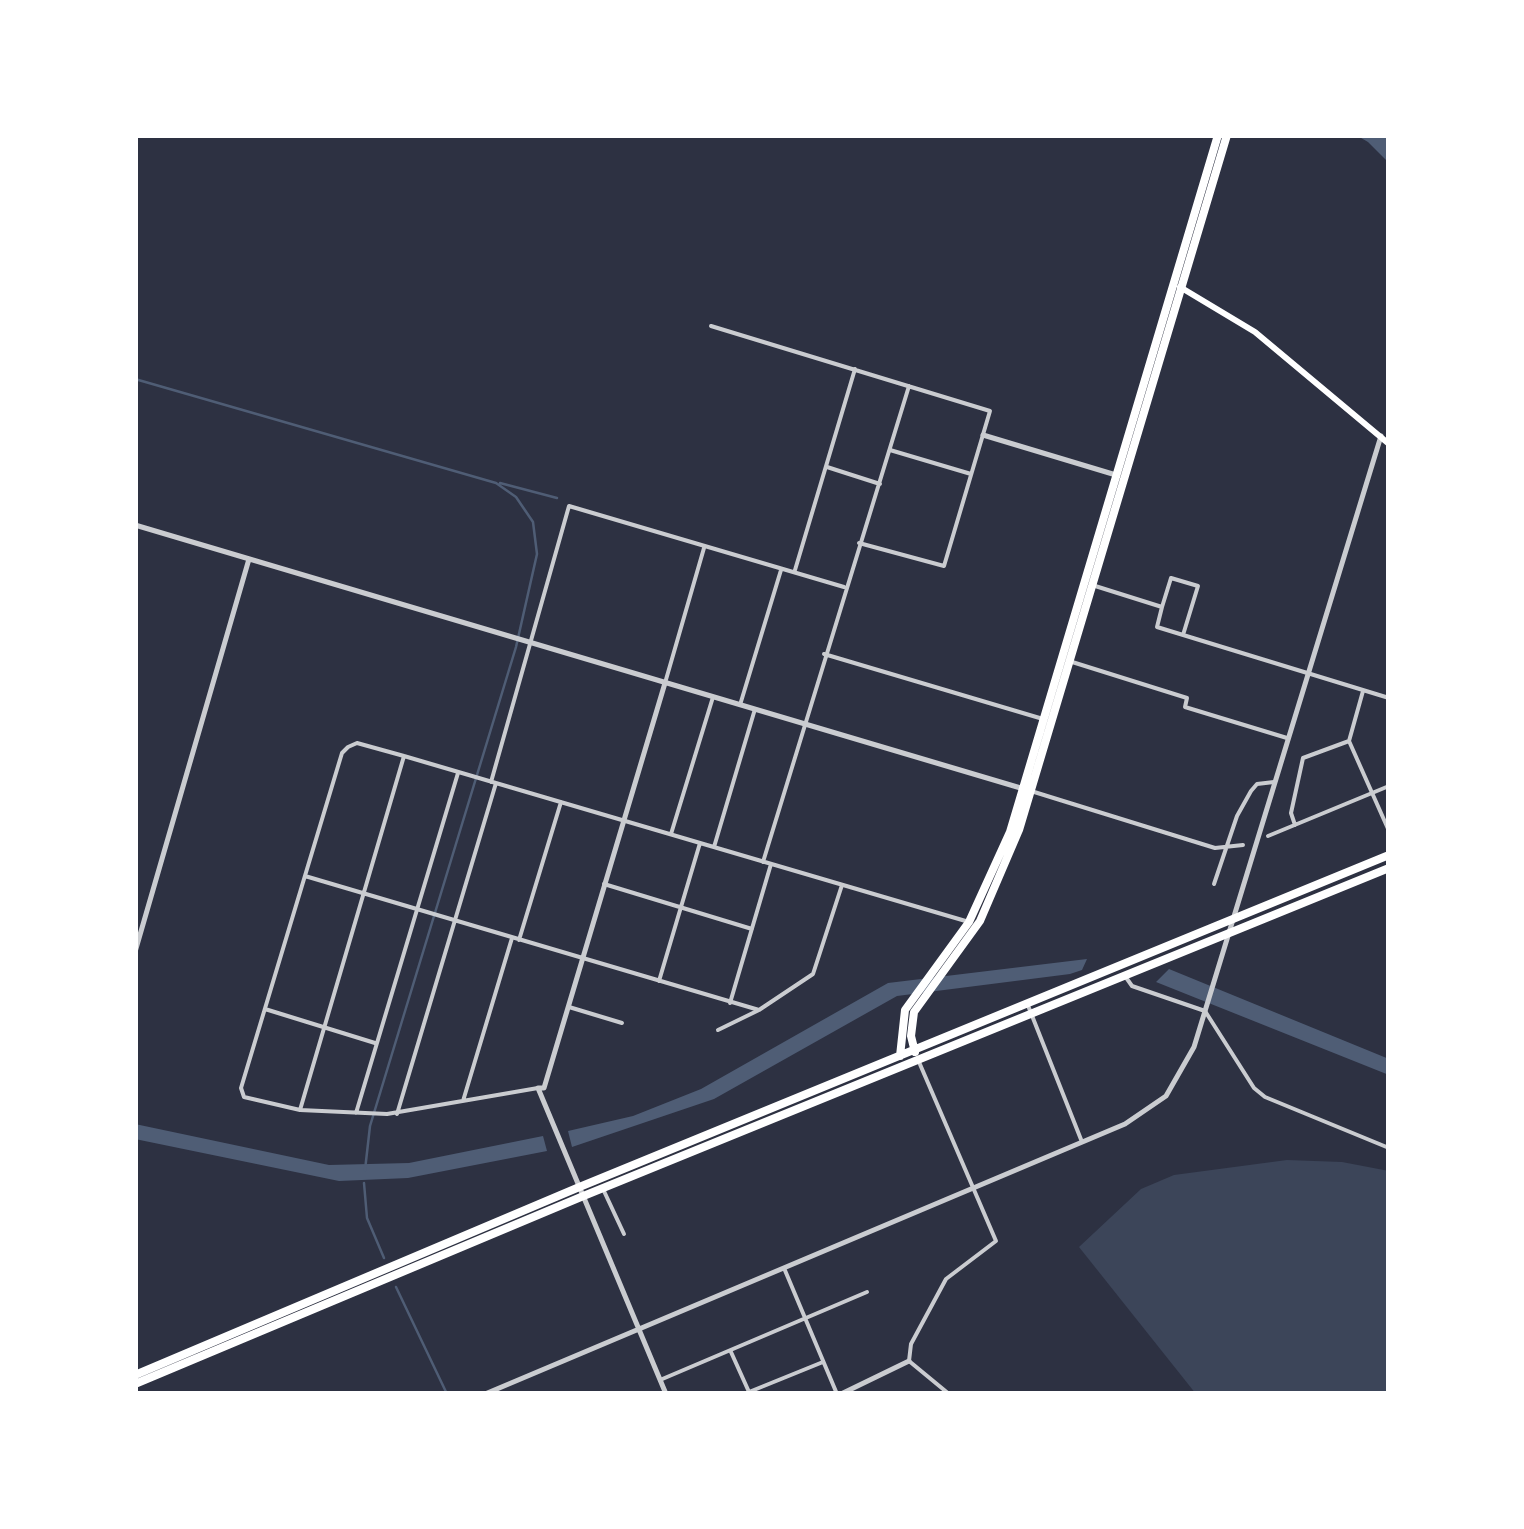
<!DOCTYPE html>
<html>
<head>
<meta charset="utf-8">
<style>
  body { margin:0 }
  #map { position:relative; width:1524px; height:1529px; overflow:hidden; background:#2d3142; font-family:"Source Serif 4",serif }
  canvas { display:block }
  .frame { position:absolute; inset:0; border:138px solid #fff; pointer-events:none }
</style>
</head>
<body>
<div id="map">
<canvas width="1524" height="1529"></canvas>
<div class="frame"></div>
</div>
<script>
const context = document.querySelector('canvas').getContext('2d');
context.lineJoin = 'round';
function fill(path, color) { context.fillStyle = color; context.fill(path, 'evenodd'); }
const poly = rows => new Path2D(rows.map(r => 'M' + r).join(''));
function stroke(path, color, width, dash) { context.strokeStyle = color; context.lineWidth = width; context.lineCap = dash ? 'butt' : 'round'; context.setLineDash(dash || []); context.stroke(path); }
const green = poly([
  [1287,1160,1342,1162,1389,1171,1389,1394,1196,1394,1079,1247,1141,1189,1174,1175]
]);
const water = poly([
  [1356,135,1389,135,1389,163,1368,142],
  [1087,959,1082,970,1070,974,897,996,714,1099,572,1147,568,1131,633,1116,701,1089,888,983],
  [1169,969,1389,1059,1389,1075,1156,982],
  [135,1124,329,1165,409,1163,543,1136,547,1151,408,1178,339,1181,135,1139]
]);
const stream = poly([
  [135,379,496,483,516,497,533,522,537,554,516,647,370,1126,365,1170],
  [500,483,557,498],
  [364,1183,367,1218,384,1258],
  [396,1287,447,1394]
]);
const minor = poly([
  [711,326,990,411,944,566,859,543],
  [890,450,971,474],
  [827,467,880,484],
  [795,570,855,369],
  [1092,585,1162,607,1157,627,1389,698],
  [1162,607,1171,578,1198,586,1183,635],
  [824,654,1043,719],
  [1069,661,1187,698,1185,707,1287,738],
  [665,683,704,548],
  [1363,691,1349,741,1389,831],
  [740,705,781,570],
  [491,782,569,506,844,587],
  [1031,791,1215,848,1243,845],
  [1295,825,1291,813,1303,758,1349,741],
  [671,834,713,697],
  [1268,836,1389,786],
  [714,847,755,709],
  [763,862,909,386],
  [305,876,759,1010],
  [604,884,752,929],
  [1214,884,1237,816,1251,791,1257,784,1274,782],
  [519,940,561,802],
  [1125,976,1132,986,1205,1011,1254,1088,1265,1097,1389,1148],
  [659,981,700,843],
  [730,1003,771,864],
  [1027,1003,1082,1142],
  [569,1007,622,1023],
  [265,1009,375,1043],
  [718,1030,759,1010,813,974,842,885],
  [919,1062,996,1241,946,1279,911,1344,909,1361,949,1394],
  [538,1088,387,1114,300,1110,244,1097,241,1088,342,753,348,747,357,743,404,756,969,922],
  [463,1101,512,938],
  [300,1110,404,756],
  [356,1113,458,773],
  [397,1114,496,783],
  [603,1189,624,1234],
  [784,1268,837,1394],
  [731,1352,749,1392,823,1362],
  [660,1380,867,1292]
]);
const tertiary = poly([
  [983,435,1116,475],
  [135,525,1024,789],
  [665,683,544,1088,538,1088,666,1394],
  [135,952,249,559],
  [485,1394,1125,1124,1166,1096,1194,1047,1381,436],
  [841,1394,909,1361]
]);
const secondary = poly([
  [1180,287,1255,332,1389,444]
]);
const trunk = poly([
  [915,1052,911,1036,914,1012,980,921,1019,830,1227,135],
  [900,1056,905,1010,969,922,1010,832,1218,135],
  [135,1375,577,1188,1389,855],
  [135,1384,581,1197,1389,868]
]);
fill(green, '#3c4559');
fill(water, '#4f5d75');
stroke(stream, '#4f5d75', 2.5);
stroke(minor, '#caccd0', 4);
stroke(tertiary, '#caccd0', 5);
stroke(secondary, '#fff', 6);
stroke(trunk, '#fff', 8);
</script>
</body>
</html>
